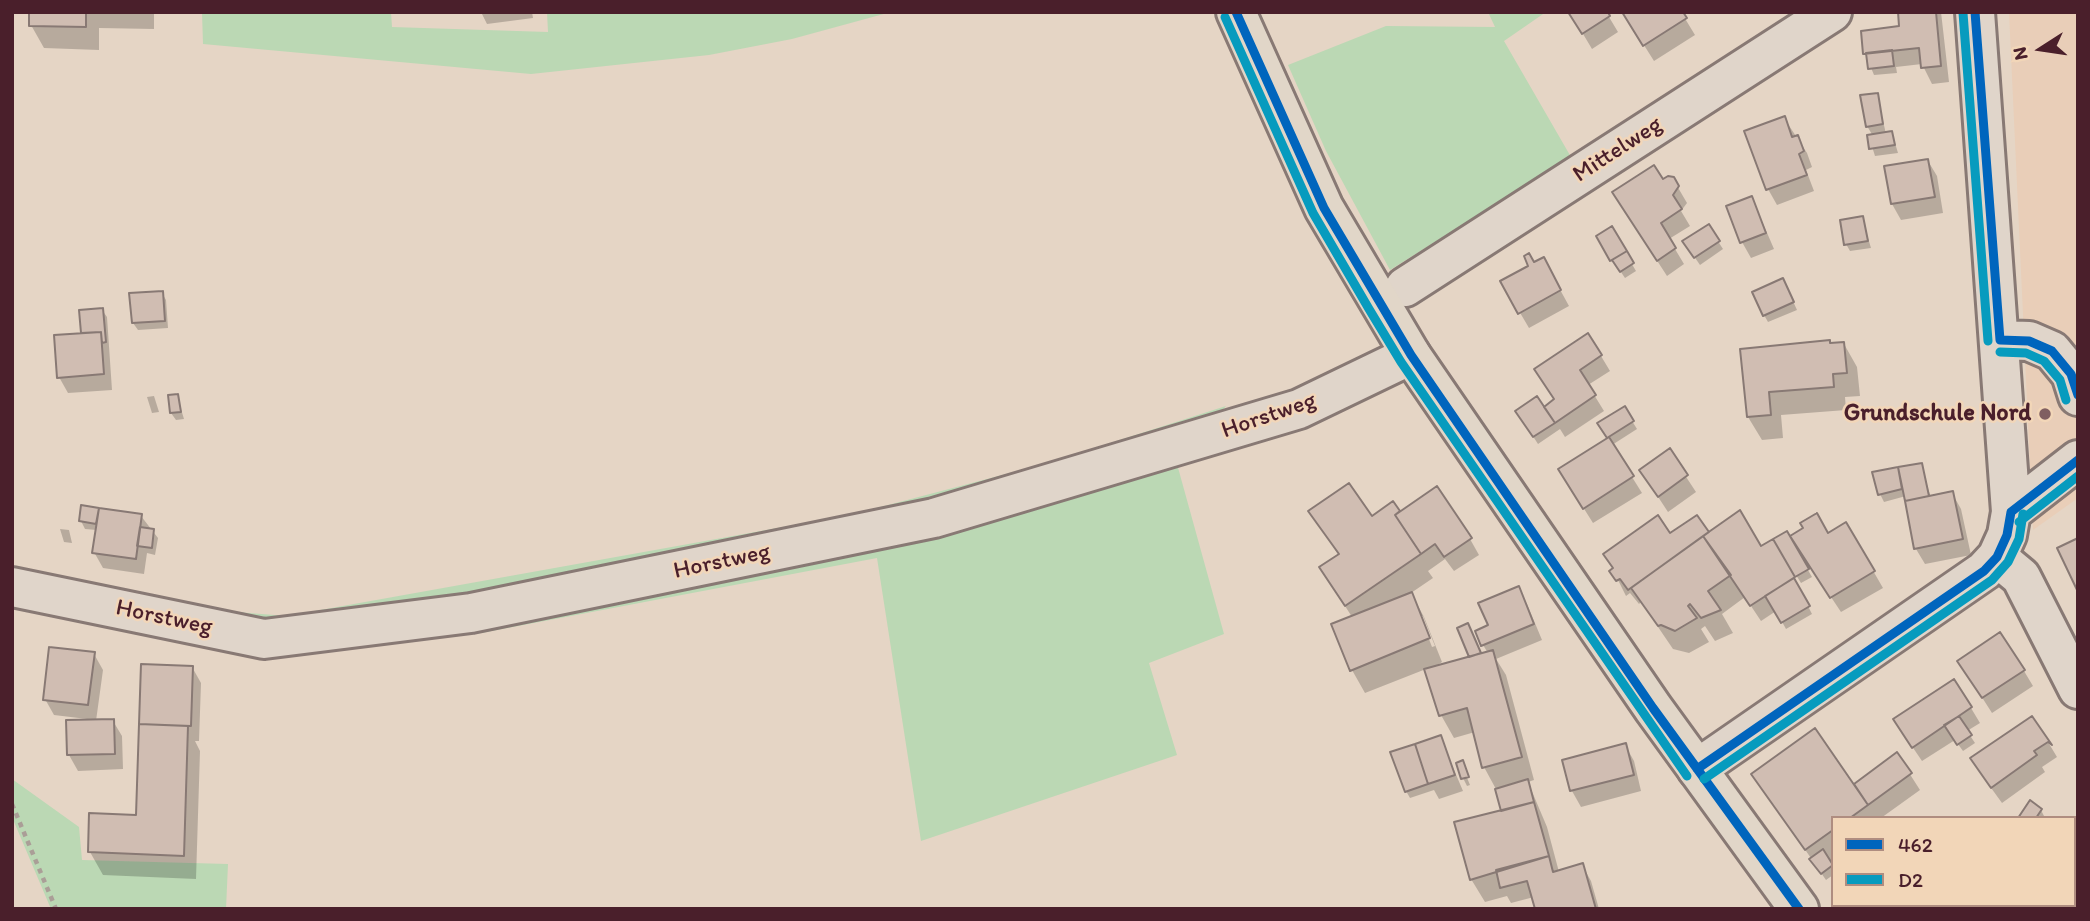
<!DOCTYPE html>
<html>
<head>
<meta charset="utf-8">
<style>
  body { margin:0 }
  #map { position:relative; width:2090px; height:921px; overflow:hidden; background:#e5d5c5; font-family:Itim,sans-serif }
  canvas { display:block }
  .frame { position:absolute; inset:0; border:14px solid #4a1f2b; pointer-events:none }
  .legend { position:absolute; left:1831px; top:816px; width:245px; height:91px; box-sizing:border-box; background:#f2d6b8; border:2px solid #af8d80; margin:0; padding:9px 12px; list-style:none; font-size:21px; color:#4a1f2b }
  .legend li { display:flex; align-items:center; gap:14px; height:35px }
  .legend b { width:35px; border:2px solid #af8d80 }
  .north { position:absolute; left:2006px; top:14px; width:70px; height:70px; -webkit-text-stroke:5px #f2d6b8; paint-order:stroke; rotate:258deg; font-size:19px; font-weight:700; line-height:28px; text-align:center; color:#4a1f2b }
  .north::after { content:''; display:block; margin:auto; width:24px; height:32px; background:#4a1f2b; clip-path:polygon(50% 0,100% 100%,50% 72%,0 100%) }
</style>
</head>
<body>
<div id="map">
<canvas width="2090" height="921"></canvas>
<div class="frame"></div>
<ul class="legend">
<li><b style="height:9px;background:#0065bd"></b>462</li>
<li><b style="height:9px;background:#079bbe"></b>D2</li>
</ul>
<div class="north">N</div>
</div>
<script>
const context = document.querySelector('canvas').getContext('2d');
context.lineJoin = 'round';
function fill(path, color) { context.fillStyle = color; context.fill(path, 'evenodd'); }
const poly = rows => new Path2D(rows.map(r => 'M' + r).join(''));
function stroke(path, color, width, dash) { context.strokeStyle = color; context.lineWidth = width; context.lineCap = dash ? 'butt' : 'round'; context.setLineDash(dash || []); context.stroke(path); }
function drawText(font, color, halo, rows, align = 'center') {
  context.font = font + ' Itim,sans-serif'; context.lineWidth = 5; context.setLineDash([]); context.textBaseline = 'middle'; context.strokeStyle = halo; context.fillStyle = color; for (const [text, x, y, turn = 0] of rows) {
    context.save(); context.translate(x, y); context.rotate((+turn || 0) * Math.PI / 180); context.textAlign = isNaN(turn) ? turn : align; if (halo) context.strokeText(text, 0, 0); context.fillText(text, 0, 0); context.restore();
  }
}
const built = poly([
  [2009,12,2078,12,2078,498,2033,530]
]);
const green = poly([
  [202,12,391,12,392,27,548,32,547,12,891,12,792,39,709,55,531,74,203,44],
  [1488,12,1546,12,1504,41,1571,157,1390,270,1326,151,1288,65,1386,26,1495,27],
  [1226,406,1177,464,1224,634,1149,663,1177,755,921,841,877,558,481,633,262,653,232,647,236,612,287,616,850,515,1048,463],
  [12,779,79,827,82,860,228,864,226,909,51,909,12,817]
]);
const shadow = poly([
  [31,12,154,12,154,29,99,28,99,50,44,48,31,25],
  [481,12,532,12,533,18,487,24],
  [1570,12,1606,12,1618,32,1592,49],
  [1623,12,1681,12,1695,35,1654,61],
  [1900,12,1941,12,1949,82,1932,84,1922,64,1896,67,1897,73,1874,75,1865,53,1901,28],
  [1877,94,1886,134,1892,133,1898,153,1875,156,1869,137,1873,136,1867,126],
  [1784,118,1807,153,1812,167,1806,170,1814,191,1777,205,1768,189],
  [1928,161,1937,176,1943,213,1901,220,1892,204,1886,168],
  [1673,179,1687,203,1681,211,1690,226,1669,239,1684,264,1667,276,1623,208,1663,182],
  [1752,198,1774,249,1751,258,1742,242],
  [1862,218,1871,248,1850,251,1846,244],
  [1708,226,1723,249,1700,265,1689,249],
  [1611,229,1636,271,1625,278,1602,244],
  [1534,265,1552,275,1569,306,1529,328,1502,282],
  [1787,288,1797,310,1768,322,1764,315],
  [162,293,166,300,168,328,138,330,133,323],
  [102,310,107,317,112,390,68,393,59,377,83,333],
  [1829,342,1831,345,1844,344,1857,367,1860,396,1845,397,1846,410,1781,415,1783,438,1762,440,1748,417,1742,351],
  [1601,356,1610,371,1588,385,1604,411,1565,437,1560,429,1538,444,1521,418,1547,415,1556,400,1545,385],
  [154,396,159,412,152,413,147,397],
  [177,396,184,419,176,420,171,413],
  [1624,408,1637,429,1612,445,1642,493,1593,523,1569,485,1609,439,1599,424],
  [1669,451,1696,492,1668,512,1641,471],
  [1921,465,1931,498,1952,493,1961,509,1971,555,1925,564,1916,549,1906,496,1884,502,1880,494,1874,474],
  [1393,504,1400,514,1470,539,1479,555,1454,571,1445,559,1428,571,1433,578,1411,593,1424,617,1442,662,1433,668,1471,658,1471,632,1481,655,1488,653,1483,645,1491,626,1518,588,1527,604,1542,640,1496,659,1506,675,1534,780,1528,782,1547,827,1559,872,1582,865,1591,881,1599,909,1537,909,1534,897,1511,903,1507,896,1485,902,1471,879,1503,812,1497,791,1484,767,1475,732,1454,738,1441,715,1426,669,1365,693,1352,670,1352,617,1321,568,1339,556,1311,511,1372,518],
  [1420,616,1423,616,1435,646,1432,647],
  [83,507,141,516,158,538,155,555,147,553,144,574,103,568,94,552,97,530,85,529,81,521],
  [1846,524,1883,588,1841,612,1801,552],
  [60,529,69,530,72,543,64,542],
  [1786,533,1812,577,1801,583,1796,575,1793,577,1812,614,1786,629,1776,611,1761,621,1745,597,1722,614,1733,633,1715,641,1705,626,1701,629,1709,642,1689,653,1673,649,1641,602,1639,604,1630,593,1626,596,1605,554,1670,536,1708,534,1760,548],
  [94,654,103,670,96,721,113,721,122,736,123,769,78,771,69,755,87,719,54,715,45,699],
  [143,666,192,667,201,683,199,741,195,741,200,751,196,879,103,875,90,852,137,816],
  [2024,671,2033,686,1992,713,1969,677],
  [1971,708,1980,723,1967,731,1975,743,1963,751,1955,740,1922,761,1905,736],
  [1440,737,1463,791,1439,799,1434,790,1410,798,1406,791],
  [2048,742,2057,757,2042,767,2045,772,2002,803,1981,774],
  [1625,745,1634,761,1641,791,1581,807,1572,791,1564,761],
  [1897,754,1920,790,1881,818,1833,818,1833,875,1826,880,1753,774,1858,794],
  [1463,768,1470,785,1467,786,1463,778],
  [2041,810,2045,818,2020,818],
  [1869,905,1950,905,1950,906,1946,909,1871,909],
  [2026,905,2051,905,2054,909,2028,909]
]);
const building = poly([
  [29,12,86,12,86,27,29,26,29,12],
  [1568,12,1608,12,1610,16,1582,34,1568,12],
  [1622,12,1683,12,1687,18,1643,46,1622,12],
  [1898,12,1936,12,1941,66,1921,68,1919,48,1863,54,1861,31,1899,26,1898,12],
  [1892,50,1894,66,1868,69,1866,53,1892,50],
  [1878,93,1883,124,1866,127,1860,95,1878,93],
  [1785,116,1792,137,1798,135,1804,151,1799,154,1807,175,1766,190,1744,131,1785,116],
  [1892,131,1895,145,1869,149,1867,135,1892,131],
  [1928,159,1935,197,1891,204,1884,166,1928,159],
  [1654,165,1663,179,1668,176,1674,177,1679,186,1673,195,1682,209,1661,223,1676,248,1657,261,1612,192,1654,165],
  [1752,196,1766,233,1740,243,1726,206,1752,196],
  [1863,216,1868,241,1844,245,1840,220,1863,216],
  [1709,224,1720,241,1694,258,1682,241,1709,224],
  [1612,226,1627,251,1610,261,1596,236,1612,226],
  [1627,251,1634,263,1620,272,1612,260,1627,251],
  [1529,253,1534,262,1544,257,1561,290,1518,314,1500,281,1528,266,1524,256,1529,253],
  [1783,278,1794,302,1763,316,1752,292,1783,278],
  [163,291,165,321,132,323,129,293,163,291],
  [103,308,106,342,102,343,101,332,81,333,79,310,103,308],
  [101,332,104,374,57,378,54,335,101,332],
  [1588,333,1602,355,1580,370,1596,395,1555,423,1544,407,1554,399,1534,369,1588,333],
  [1830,340,1830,343,1844,342,1847,373,1833,374,1834,387,1769,392,1771,415,1747,417,1740,349,1830,340],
  [178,394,181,412,170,413,168,395,178,394],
  [1537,396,1555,423,1533,437,1515,411,1537,396],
  [1625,406,1634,421,1607,438,1597,423,1625,406],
  [1609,437,1634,476,1583,509,1558,469,1609,437],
  [1670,448,1688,475,1658,497,1639,470,1670,448],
  [1922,463,1929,496,1905,501,1898,467,1922,463],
  [1898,467,1902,489,1878,495,1872,472,1898,467],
  [1349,483,1372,516,1393,501,1400,511,1395,515,1421,554,1345,606,1319,567,1339,554,1308,511,1349,483],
  [1437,486,1472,538,1444,557,1435,544,1421,554,1395,515,1437,486],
  [1953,491,1963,539,1914,549,1905,501,1953,491],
  [81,505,99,508,96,524,79,521,81,505],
  [99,508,142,514,136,559,92,553,99,508],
  [1740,510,1761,546,1773,539,1795,577,1750,606,1703,536,1740,510],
  [1817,513,1828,533,1846,522,1875,571,1830,598,1790,536,1803,528,1800,523,1817,513],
  [1658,515,1670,533,1697,515,1709,532,1628,590,1620,579,1616,581,1609,571,1613,568,1603,554,1658,515],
  [140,527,154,529,152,548,137,546,140,527],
  [1787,531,1809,569,1795,577,1773,539,1787,531],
  [1703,536,1731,575,1708,591,1721,610,1701,618,1690,604,1688,606,1697,618,1675,631,1661,625,1658,626,1631,588,1703,536],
  [2078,538,2078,592,2057,548,2078,538],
  [1794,578,1810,606,1781,623,1765,596,1794,578],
  [1519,586,1534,624,1481,646,1475,631,1488,625,1478,603,1519,586],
  [1412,592,1430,638,1350,671,1331,624,1412,592],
  [1468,623,1481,653,1469,657,1457,628,1468,623],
  [2000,632,2025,670,1982,698,1957,661,2000,632],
  [49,647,95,652,88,705,43,700,49,647],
  [1493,650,1522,757,1482,768,1467,708,1439,716,1424,669,1493,650],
  [141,664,193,666,191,726,139,724,141,664],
  [1954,679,1972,707,1912,748,1893,719,1954,679],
  [1959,716,1972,735,1957,745,1944,725,1959,716],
  [2032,716,2052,745,2048,742,2034,751,2037,755,1991,788,1970,758,2032,716],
  [114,719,115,754,67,755,66,720,114,719],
  [139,724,188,726,184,856,88,852,89,813,136,815,139,724],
  [1815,728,1868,805,1850,818,1833,818,1833,830,1805,850,1751,774,1815,728],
  [1441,735,1455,775,1428,784,1415,744,1441,735],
  [1626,743,1634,775,1570,791,1562,760,1626,743],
  [1415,744,1428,784,1405,792,1390,752,1415,744],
  [1897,752,1912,773,1868,805,1854,784,1897,752],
  [1463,760,1469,777,1461,779,1456,763,1463,760],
  [1528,779,1534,802,1501,811,1495,789,1528,779],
  [2030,800,2042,809,2036,818,2018,818,2030,800],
  [1534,802,1549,856,1470,880,1454,822,1534,802],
  [1823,849,1833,865,1821,874,1809,859,1823,849],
  [1549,856,1553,872,1583,863,1596,909,1535,909,1527,881,1500,888,1496,870,1549,856],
  [1867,905,1922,905,1925,909,1869,909,1867,905]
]);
const path = poly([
  [12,804,56,909]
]);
const minor = poly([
  [1405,287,1832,12],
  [2000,340,2029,341,2052,351,2071,374,2078,396],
  [2011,512,2078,460],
  [1997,557,2021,577,2078,689],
  [12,587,264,639,471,613,934,518,1299,409,1411,355],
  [1697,769,1984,571,1997,557,2007,535,2011,512,1975,12]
]);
const major = poly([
  [1236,12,1324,208,1411,355,1653,708,1799,909]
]);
const bus1 = poly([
  [1236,12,1324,208,1411,355,1653,708,1799,909],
  [1975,12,2000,340],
  [2000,340,2029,341,2052,351,2071,374,2078,395],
  [2011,512,2078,460],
  [1697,769,1984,571,1997,557,2007,535,2011,512]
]);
const bus2 = poly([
  [1963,13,1988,341],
  [1225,17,1313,213,1369,309,1401,362,1687,776],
  [2000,352,2026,353,2044,361,2060,380,2066,400],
  [2019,522,2078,476],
  [1704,779,1992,580,2008,562,2019,539,2023,514]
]);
const markers = [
  [2045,414,7,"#805f61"]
];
const streetNames = [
  ["Mittelweg",1618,150,-33],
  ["Horstweg",1269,416,-19],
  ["Horstweg",722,562,-12],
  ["Horstweg",164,618,12]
];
const poiNames = [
  ["Grundschule Nord",2031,414]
];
fill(built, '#e9ceb8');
fill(green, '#bbd8b4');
fill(shadow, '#0003');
fill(building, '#d0bdb2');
stroke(building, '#887974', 2);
stroke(minor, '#887974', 44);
stroke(major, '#887974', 44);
stroke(path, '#aa9e97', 4.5, [5, 5]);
stroke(minor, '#e0d5ca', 38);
stroke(major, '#e1d6c8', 38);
stroke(bus1, '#0065bd', 9);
stroke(bus2, '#079bbe', 9);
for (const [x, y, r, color] of markers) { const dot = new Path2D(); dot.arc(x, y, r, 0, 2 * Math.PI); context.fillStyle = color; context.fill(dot); stroke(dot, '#f2d6b8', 2.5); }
drawText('24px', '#4a1f2b', '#f2d6b8', streetNames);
drawText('bold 24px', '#4a1f2b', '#f2d6b8', poiNames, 'right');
</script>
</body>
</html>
